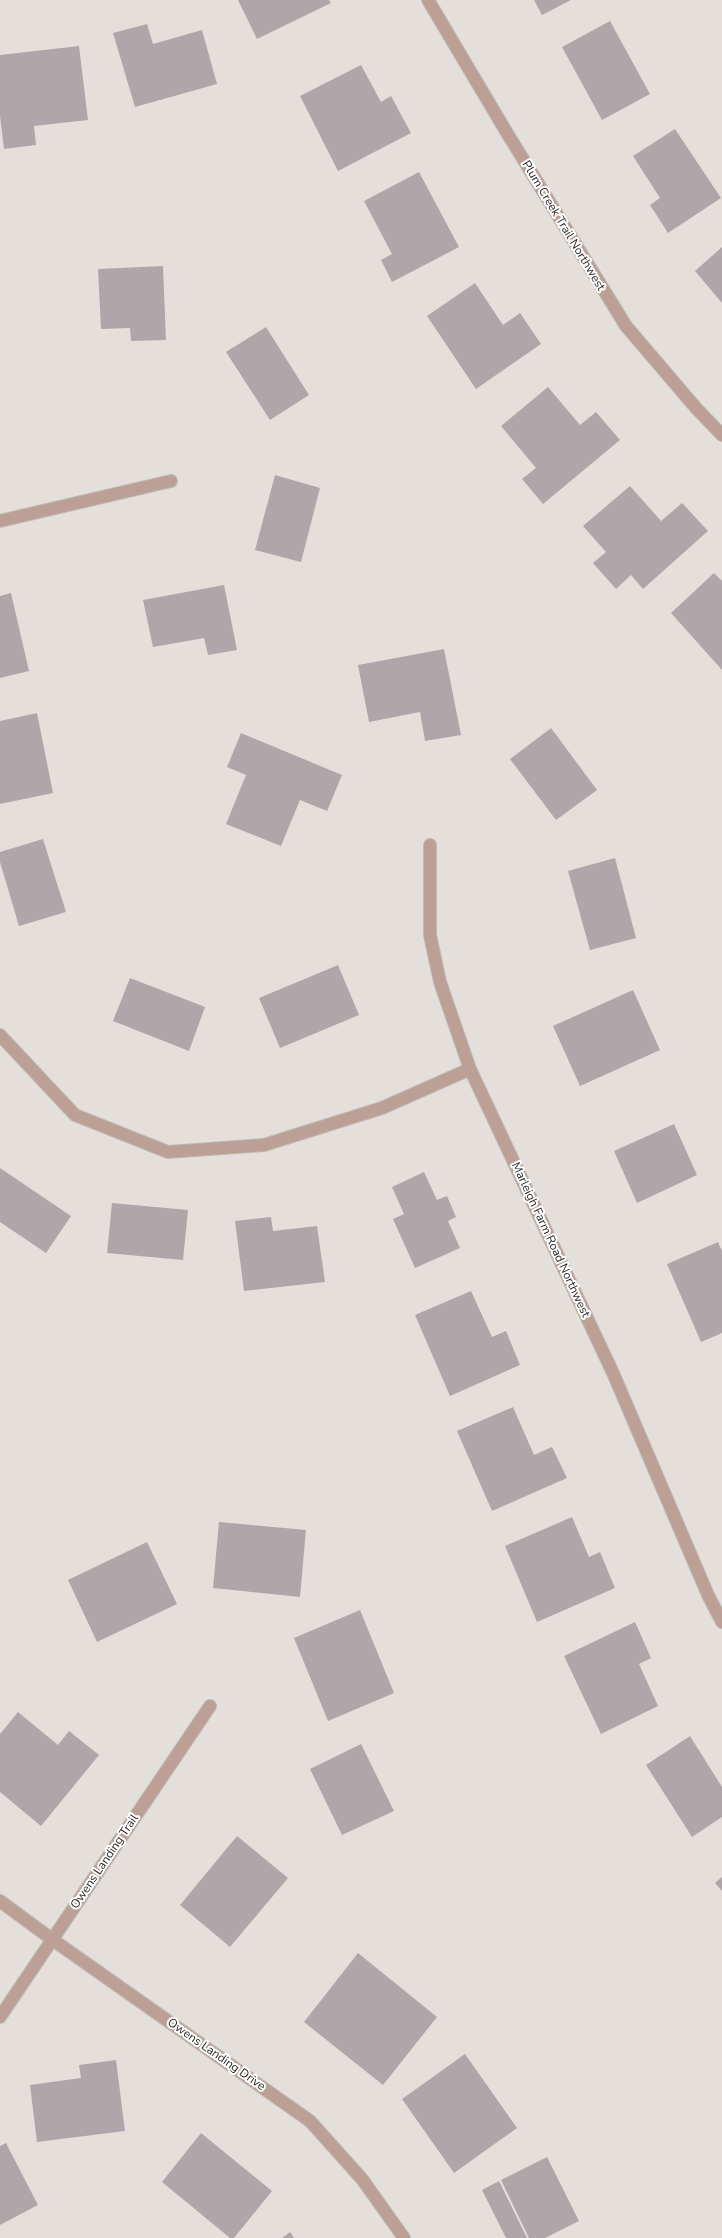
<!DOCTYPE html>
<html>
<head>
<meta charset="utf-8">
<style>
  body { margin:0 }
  canvas { display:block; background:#e4dfdb }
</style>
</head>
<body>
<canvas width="722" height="2238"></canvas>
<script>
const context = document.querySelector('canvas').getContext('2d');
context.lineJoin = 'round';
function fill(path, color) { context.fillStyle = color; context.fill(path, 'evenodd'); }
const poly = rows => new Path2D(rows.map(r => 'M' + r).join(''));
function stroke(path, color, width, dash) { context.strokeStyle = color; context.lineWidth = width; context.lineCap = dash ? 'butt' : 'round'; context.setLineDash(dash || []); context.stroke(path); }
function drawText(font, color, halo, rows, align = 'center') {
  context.font = font + ' "Nunito Sans",sans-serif'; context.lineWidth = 4; context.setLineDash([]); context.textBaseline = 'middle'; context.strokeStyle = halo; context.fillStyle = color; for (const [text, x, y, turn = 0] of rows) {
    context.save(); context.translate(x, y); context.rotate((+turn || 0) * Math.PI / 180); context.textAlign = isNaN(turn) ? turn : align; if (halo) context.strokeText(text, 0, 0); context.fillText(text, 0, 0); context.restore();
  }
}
const building = poly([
  [238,0,329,0,331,3,257,39],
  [534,0,571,0,542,15],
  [610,21,650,94,602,120,562,47],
  [147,24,153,44,202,30,217,84,135,107,113,33],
  [79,46,88,120,34,126,36,145,4,149,0,116,0,55],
  [361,65,381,102,391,96,411,133,338,171,300,96],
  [675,129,721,198,668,233,650,205,660,198,633,156],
  [419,172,459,247,392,282,381,260,392,254,364,201],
  [722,247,722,303,695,271],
  [163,266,166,340,131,341,130,328,101,329,98,269],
  [475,283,503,325,520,313,541,344,476,389,427,316],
  [266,327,309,395,270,420,226,352],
  [548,387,580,425,596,412,620,440,543,504,522,479,536,468,501,426],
  [275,475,320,488,301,562,255,550],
  [630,486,661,521,682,503,708,531,643,589,631,575,616,589,593,563,606,552,583,526],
  [714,573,722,581,722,670,671,613],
  [224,585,237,650,208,655,204,638,153,647,143,600],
  [11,593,29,671,0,678,0,596],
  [444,649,461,735,425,741,420,712,369,722,358,665],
  [37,713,53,793,0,804,0,721],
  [551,728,597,790,556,820,510,759],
  [241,733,342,775,327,811,300,800,281,846,226,824,246,775,227,767],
  [43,839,66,912,19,926,0,862,0,852],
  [615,858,636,938,590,950,568,871],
  [338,965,359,1015,280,1048,259,998],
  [130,978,205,1007,189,1051,113,1021],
  [633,990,660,1050,580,1086,553,1026],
  [674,1124,697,1175,637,1203,614,1151],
  [0,1168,71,1216,46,1253,0,1222],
  [424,1172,437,1200,447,1196,456,1217,448,1221,460,1248,415,1268,393,1219,404,1214,392,1187],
  [112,1203,188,1210,183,1260,107,1253],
  [271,1217,273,1231,317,1226,325,1282,244,1291,235,1221],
  [718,1242,722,1251,722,1333,701,1342,667,1264],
  [471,1291,492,1337,506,1331,520,1365,450,1396,415,1315],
  [513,1407,534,1455,552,1447,567,1478,492,1511,457,1431],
  [572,1517,589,1557,600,1552,615,1588,537,1622,505,1546],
  [219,1522,306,1530,300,1597,213,1588],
  [147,1542,177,1604,97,1642,68,1580],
  [360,1610,394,1693,328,1721,294,1638],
  [635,1622,651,1658,639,1664,658,1706,601,1734,564,1656],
  [18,1712,58,1745,69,1731,99,1755,41,1826,0,1792,0,1734],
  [690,1736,722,1787,722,1817,692,1837,646,1765],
  [361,1744,394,1811,342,1835,310,1769],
  [237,1836,288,1878,230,1947,180,1905],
  [722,1877,722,1891,715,1883],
  [358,1953,437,2017,383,2085,304,2022],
  [465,2054,517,2128,454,2173,402,2099],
  [116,2060,125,2131,37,2142,30,2085,81,2078,79,2065],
  [201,2133,272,2191,234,2238,230,2238,162,2182],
  [6,2143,38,2205,0,2225,0,2146],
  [547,2157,579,2221,545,2238,529,2238,501,2180],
  [499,2181,527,2238,506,2238,482,2190],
  [290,2232,294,2238,282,2238]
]);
const minor = poly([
  [428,0,507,133,626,326,696,408,722,435],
  [0,521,171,481],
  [430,845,430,935,440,982,470,1069,613,1373,708,1595,722,1622],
  [0,1035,75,1115,168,1152,264,1145,382,1108,470,1069],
  [0,1901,53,1940,310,2121,362,2179,404,2238],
  [0,2017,210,1706]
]);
const streetNames = [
  ["Plum Creek Trail Northwest",563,226,59],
  ["Marleigh Farm Road Northwest",550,1240,65],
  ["Owens Landing Trail",105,1862,-56],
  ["Owens Landing Drive",216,2055,35]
];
fill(building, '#aea7a9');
stroke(minor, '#bfbab7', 14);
stroke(minor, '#bc9f95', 12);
drawText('12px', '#292725', '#fff', streetNames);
</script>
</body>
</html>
